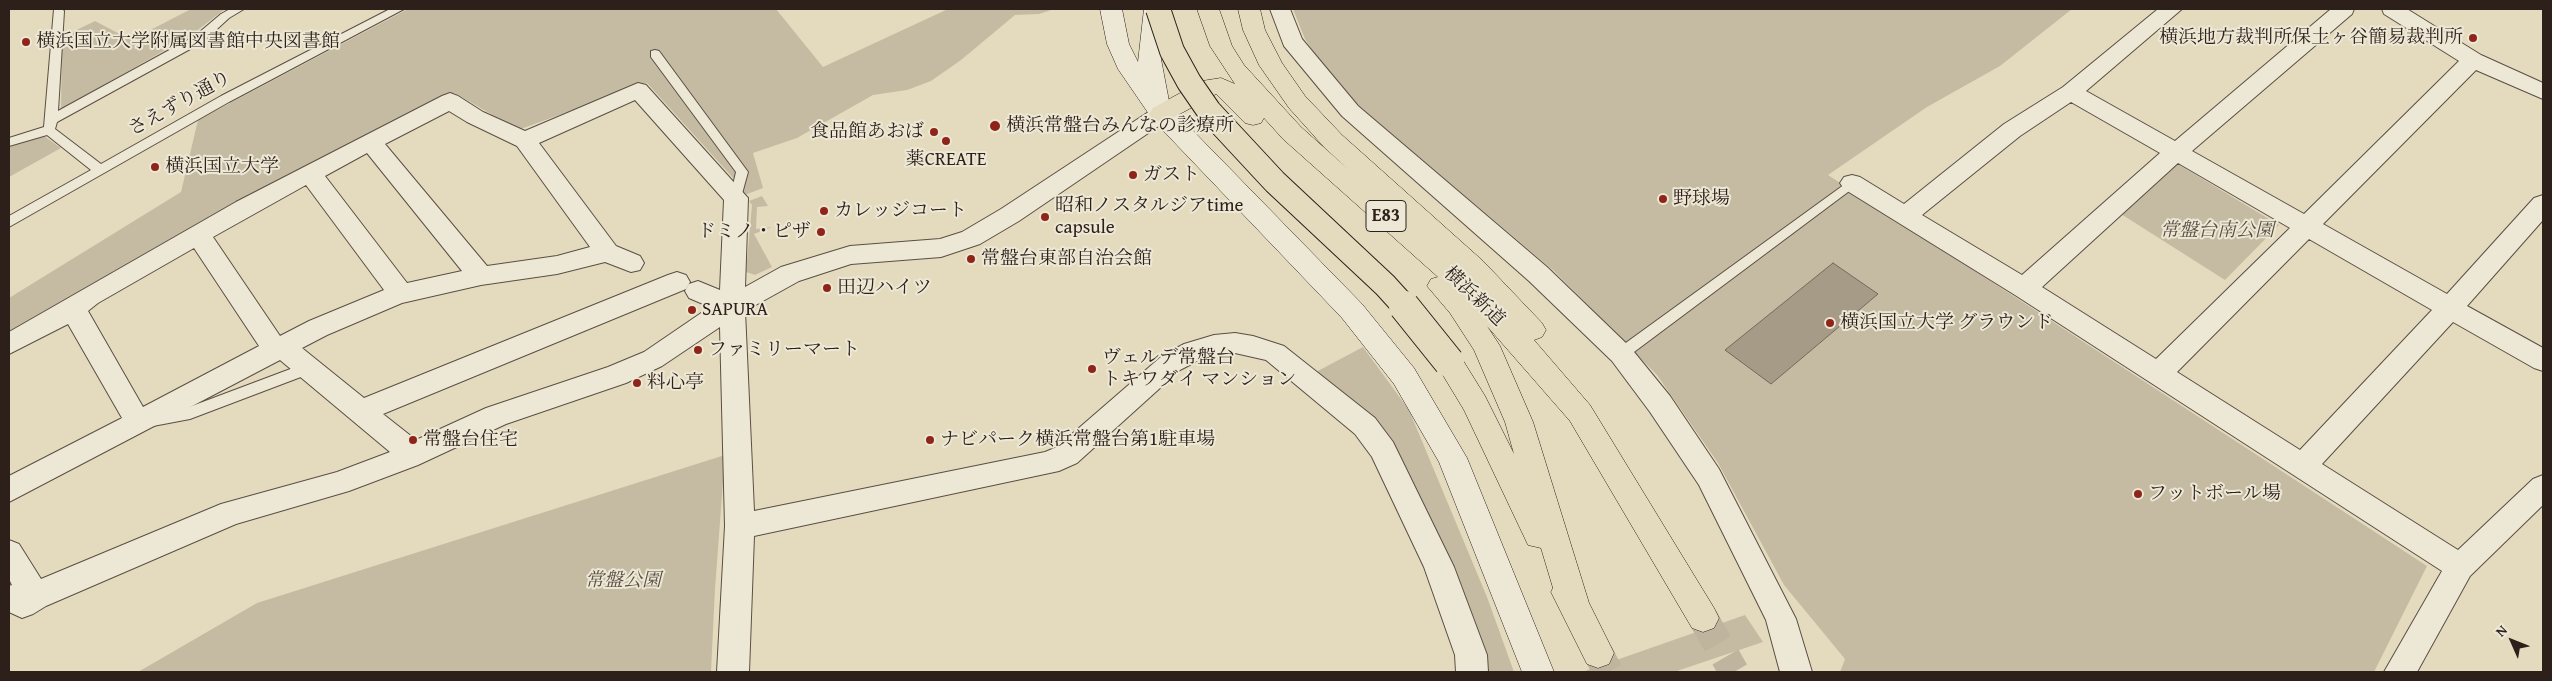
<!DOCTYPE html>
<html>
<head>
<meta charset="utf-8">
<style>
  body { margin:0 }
  #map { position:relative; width:2552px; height:681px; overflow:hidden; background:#e4dbbf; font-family:"Gentium Book Plus",serif }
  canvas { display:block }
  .frame { position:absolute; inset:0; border:10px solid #2d1f1a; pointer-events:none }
  .north { position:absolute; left:2487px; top:616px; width:50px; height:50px; -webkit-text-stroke:4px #ede8d5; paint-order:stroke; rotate:314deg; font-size:14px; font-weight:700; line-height:20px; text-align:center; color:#2d1f1a }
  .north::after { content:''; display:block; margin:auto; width:18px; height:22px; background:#2d1f1a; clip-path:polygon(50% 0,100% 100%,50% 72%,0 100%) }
</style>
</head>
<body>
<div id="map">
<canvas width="2552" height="681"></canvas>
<div class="frame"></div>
<div class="north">N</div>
</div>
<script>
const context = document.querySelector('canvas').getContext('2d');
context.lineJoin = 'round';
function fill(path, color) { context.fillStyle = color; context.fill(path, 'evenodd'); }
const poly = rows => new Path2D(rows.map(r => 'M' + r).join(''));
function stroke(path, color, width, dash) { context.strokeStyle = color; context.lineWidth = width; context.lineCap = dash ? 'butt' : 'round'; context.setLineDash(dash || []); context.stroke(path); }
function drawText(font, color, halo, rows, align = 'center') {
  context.font = font + ' "Gentium Book Plus","Noto Serif JP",serif'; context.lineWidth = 4; context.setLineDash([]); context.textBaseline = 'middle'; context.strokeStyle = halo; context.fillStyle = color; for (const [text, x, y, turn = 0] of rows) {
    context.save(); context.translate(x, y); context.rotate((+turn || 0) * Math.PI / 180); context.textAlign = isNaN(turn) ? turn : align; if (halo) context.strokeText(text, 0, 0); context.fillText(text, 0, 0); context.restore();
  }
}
const green = poly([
  [191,9,225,9,190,36,61,109,62,37,95,21,131,40],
  [408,9,776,9,823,67,948,9,1054,9,1039,14,1015,15,961,60,931,81,907,90,873,95,797,138,753,153,763,188,742,196,734,179,647,83,518,130,455,93,92,285,59,308,9,333,9,298,181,192,198,120],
  [1293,9,2072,9,2000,66,1927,107,1828,175,2427,566,2374,672,1840,672,1845,659,1784,585,1718,463,1657,375,1554,271,1361,108,1330,79,1305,39],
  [34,129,61,148,9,177,9,142],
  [2176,163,2279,225,2225,280,2121,214],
  [762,196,768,206,757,207,756,229,772,227,754,234,772,267,755,275,746,272,752,205,749,201],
  [1363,347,1409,410,1487,597,1514,672,1480,672,1478,642,1401,468,1314,373],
  [725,455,715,589,711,672,138,672,257,603],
  [1745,615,1763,642,1674,672,1582,672]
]);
const water = poly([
  [1833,263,1878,294,1771,384,1725,350,1833,263]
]);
const highwayTunnel = poly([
  [1703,618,1734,672],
  [1598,653,1608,672]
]);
const lane = poly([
  [54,9,62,9,64,11,58,111,195,36,221,14,230,9,244,9,229,18,203,42,57,122,55,129,101,164,221,96,390,9,404,9,229,102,9,227,9,216,91,170,47,135,9,146,9,138,44,127,54,9],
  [655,50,659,51,748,172,740,201,736,202,730,198,736,172,651,57,651,51,655,50],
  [1852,179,1856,180,1858,183,1856,186,1626,358,1616,358,1614,354,1616,350,1852,179],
  [309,362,314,364,316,368,314,372,190,419,153,426,148,424,146,420,148,416,184,409,309,362]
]);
const street = poly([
  [1270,9,1290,9,1302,39,1358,106,1547,267,1630,347,1670,396,1719,469,1796,619,1812,672,1780,672,1766,620,1699,485,1650,412,1612,361,1529,281,1342,116,1284,46,1270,9],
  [2158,9,2182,9,2086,91,2175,141,2331,9,2354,9,2352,14,2192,151,2304,214,2459,61,2384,14,2382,9,2407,9,2481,55,2543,83,2543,99,2476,70,2323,224,2447,294,2534,198,2543,195,2543,220,2467,306,2543,348,2543,371,2534,368,2453,322,2322,464,2458,550,2533,479,2543,475,2543,505,2470,576,2417,672,2384,672,2442,571,2015,295,1844,189,1840,183,1844,177,1852,175,1860,177,1904,204,2004,124,2063,87,2158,9],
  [2071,102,2160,153,2022,275,1922,215,2020,136,2071,102],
  [2178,163,2290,228,2156,359,2042,287,2178,163],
  [2309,239,2432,310,2300,450,2177,372,2309,239],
  [638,83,646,85,748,198,745,287,781,267,850,246,940,239,962,232,1001,209,1153,109,1161,106,1169,109,1172,114,1169,119,1019,221,980,244,941,257,851,264,799,281,745,311,754,511,1045,452,1057,447,1162,356,1184,344,1214,335,1235,333,1253,336,1284,346,1375,418,1393,442,1454,567,1487,655,1488,672,1456,672,1455,655,1424,567,1372,457,1355,434,1266,360,1235,353,1201,359,1180,370,1077,463,1059,471,754,536,749,672,717,672,725,526,720,327,662,366,626,383,506,424,418,465,349,491,236,524,46,606,33,614,22,618,9,612,9,586,12,585,9,579,9,540,19,544,41,579,221,504,337,472,390,452,280,360,9,502,9,476,122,418,68,324,9,354,9,332,236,202,442,96,450,93,458,96,483,112,525,131,638,83],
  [635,100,724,200,720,290,698,281,689,284,685,291,689,298,710,307,644,352,608,367,486,408,416,440,383,414,686,289,690,282,686,275,677,272,668,275,364,398,302,348,327,335,402,303,481,285,557,274,605,262,631,272,640,270,644,263,640,256,616,246,539,143,635,100],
  [449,111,467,122,517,146,590,247,557,256,487,266,385,144,449,111],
  [367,153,462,271,407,283,325,176,367,153],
  [306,185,384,290,309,321,280,336,213,237,306,185],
  [194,248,259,346,143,407,88,311,98,303,194,248]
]);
const secondary = poly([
  [1100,9,1122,9,1129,44,1138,62,1144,9,1166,9,1161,59,1169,101,1167,104,1362,304,1414,368,1467,458,1554,672,1522,672,1439,462,1394,384,1342,318,1153,120,1118,69,1107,44,1100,9]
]);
const highway = poly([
  [1197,9,1219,9,1232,46,1244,65,1301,127,1349,170,1324,147,1289,108,1259,65,1243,30,1238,9,1260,9,1265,30,1282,63,1305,96,1342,135,1483,261,1542,323,1546,330,1542,337,1534,340,1590,405,1714,608,1719,618,1714,628,1703,632,1692,628,1570,421,1487,326,1500,346,1533,422,1589,603,1614,653,1609,664,1598,668,1587,664,1551,592,1553,588,1541,548,1528,545,1464,410,1435,362,1439,354,1449,351,1459,354,1485,396,1514,454,1505,422,1474,350,1450,313,1427,286,1431,279,1438,277,1283,139,1264,118,1261,123,1253,125,1245,123,1216,94,1169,120,1161,122,1153,120,1149,114,1153,108,1202,81,1221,78,1235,84,1210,46,1197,9]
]);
const highwayBridgeFar1 = poly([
  [1158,9,1172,51,1189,82,1209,111,1275,182,1385,285,1405,307]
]);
const highwayBridge = poly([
  [1404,306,1449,362]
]);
const markers = [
  [2473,38,5,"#8f2418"],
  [26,42,5,"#8f2418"],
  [995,126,6,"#8f2418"],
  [934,132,5,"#8f2418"],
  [946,141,5,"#8f2418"],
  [155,167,5,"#8f2418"],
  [1133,175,5,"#8f2418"],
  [1663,199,5,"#8f2418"],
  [824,211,5,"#8f2418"],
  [1045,217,5,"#8f2418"],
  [821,232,5,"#8f2418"],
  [971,259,5,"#8f2418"],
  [827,288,5,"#8f2418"],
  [692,310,5,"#8f2418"],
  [1830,323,5,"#8f2418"],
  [698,350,5,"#8f2418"],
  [1092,369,5,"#8f2418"],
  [637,383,5,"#8f2418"],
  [413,440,5,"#8f2418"],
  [930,440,5,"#8f2418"],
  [2138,494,5,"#8f2418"]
];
const shields = [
  [1386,216,40]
];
const shieldNames = [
  ["E83",1386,216]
];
const poiNames = [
  ["横浜地方裁判所保土ヶ谷簡易裁判所",2463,38,"right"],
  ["横浜国立大学附属図書館中央図書館",36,42],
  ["横浜常盤台みんなの診療所",1006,126],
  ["食品館あおば",924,132,"right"],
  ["薬CREATE",946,160,"center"],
  ["横浜国立大学",165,167],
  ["ガスト",1143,175],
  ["野球場",1673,199],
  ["昭和ノスタルジアtime",1055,206],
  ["capsule",1055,228],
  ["カレッジコート",834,211],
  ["ドミノ・ピザ",811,232,"right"],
  ["常盤台東部自治会館",981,259],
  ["田辺ハイツ",837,288],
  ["SAPURA",702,310],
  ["横浜国立大学 グラウンド",1840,323],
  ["ファミリーマート",708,350],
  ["ヴェルデ常盤台",1102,358],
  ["トキワダイ マンション",1102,380],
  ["料心亭",647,383],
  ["常盤台住宅",423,440],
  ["ナビパーク横浜常盤台第1駐車場",940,440],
  ["フットボール場",2148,494]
];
const streetNames = [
  ["さえずり通り",180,104,-29],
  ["横浜新道",1474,297,44]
];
const parkNames = [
  ["常盤台南公園",2217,231],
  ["常盤公園",623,581]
];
fill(green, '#c5bba3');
fill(water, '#a69b87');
stroke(water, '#76695b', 1);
stroke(highwayTunnel, '#bfb59e', 30, [30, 15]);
stroke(lane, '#5b4e43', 2);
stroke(street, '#5b4e43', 2);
stroke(secondary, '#2d1f1a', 1);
stroke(highway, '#2d1f1a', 1);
fill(lane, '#ede8d5');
fill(street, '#ede8d5');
fill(secondary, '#ede8d5');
fill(highway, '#e4dbbf');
stroke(highwayBridgeFar1, '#2d1f1a', 26, []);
stroke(highwayBridge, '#2d1f1a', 32, []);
stroke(highwayBridgeFar1, '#e4dbbf', 24);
stroke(highwayBridge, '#e4dbbf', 30);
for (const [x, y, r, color] of markers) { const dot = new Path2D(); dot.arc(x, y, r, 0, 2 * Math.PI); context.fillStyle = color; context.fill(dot); stroke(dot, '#ede8d5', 2); }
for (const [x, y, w] of shields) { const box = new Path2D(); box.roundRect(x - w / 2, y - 15.5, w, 31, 4); context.fillStyle = '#ede8d5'; context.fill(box); stroke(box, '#2d1f1a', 1); }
drawText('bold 18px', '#2d1f1a', null, shieldNames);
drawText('19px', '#2d1f1a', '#ede8d5', poiNames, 'left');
drawText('19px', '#2d1f1a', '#ede8d5', streetNames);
drawText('italic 19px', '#5b4e43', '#ede8d5', parkNames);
</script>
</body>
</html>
